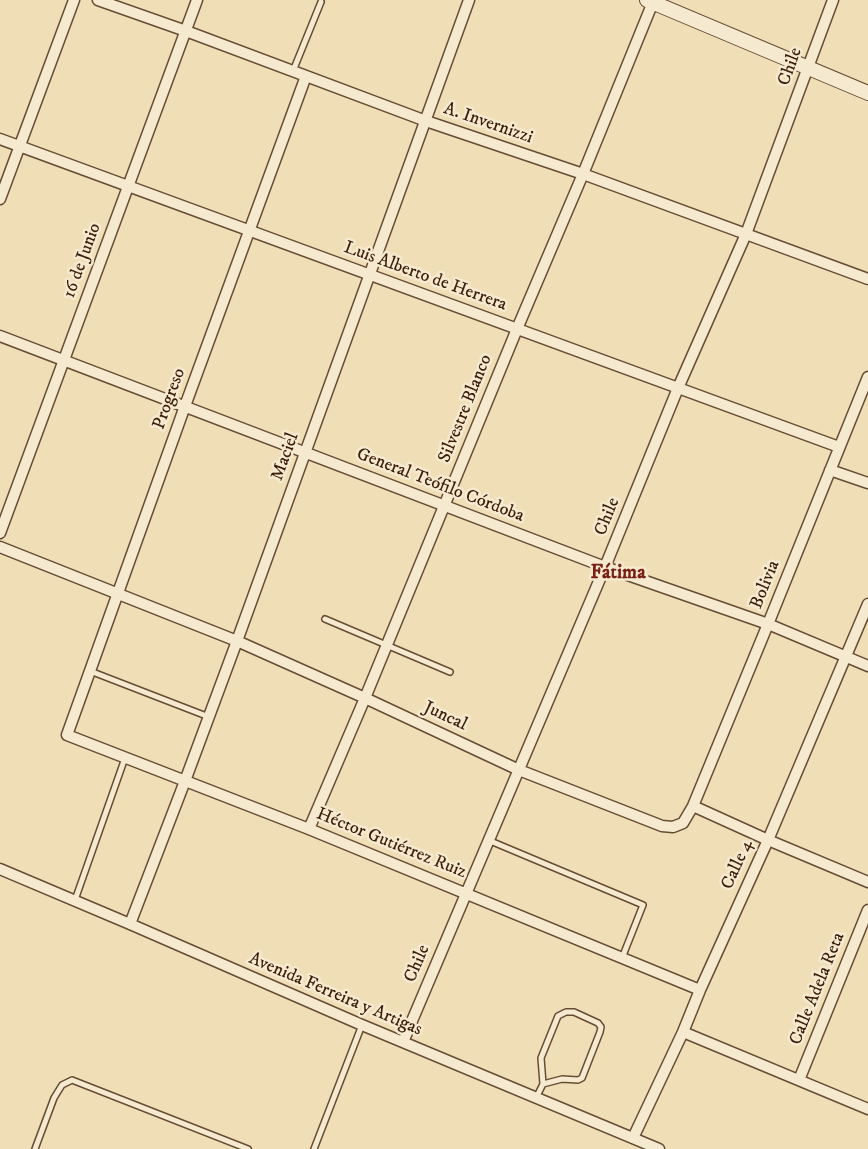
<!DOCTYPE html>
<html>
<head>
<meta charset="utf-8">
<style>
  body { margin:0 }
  canvas { display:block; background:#efdeb6 }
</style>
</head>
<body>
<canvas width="868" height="1149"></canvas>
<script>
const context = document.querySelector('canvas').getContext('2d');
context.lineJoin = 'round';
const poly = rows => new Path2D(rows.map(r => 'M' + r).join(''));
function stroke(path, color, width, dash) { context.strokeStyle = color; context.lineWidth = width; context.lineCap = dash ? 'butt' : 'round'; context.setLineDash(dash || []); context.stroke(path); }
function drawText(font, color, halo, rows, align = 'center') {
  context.font = font + ' "IM FELL DW Pica",serif'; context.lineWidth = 5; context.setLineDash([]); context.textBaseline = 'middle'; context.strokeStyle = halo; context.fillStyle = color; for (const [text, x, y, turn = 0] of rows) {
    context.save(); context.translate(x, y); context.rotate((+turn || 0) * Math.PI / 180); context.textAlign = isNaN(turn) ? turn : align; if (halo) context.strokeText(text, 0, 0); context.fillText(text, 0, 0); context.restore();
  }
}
const service = poly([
  [293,71,321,2],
  [325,619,450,672],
  [90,671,209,717],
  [488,840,643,905,622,958],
  [75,900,125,758],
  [536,1098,543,1084,541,1058,558,1016,566,1012,574,1012,598,1023,601,1027,600,1032,582,1078,578,1080,562,1079,543,1084],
  [35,1149,54,1098,62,1085,72,1080,248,1149],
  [314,1149,362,1025]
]);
const minor = poly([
  [98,0,186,31,426,121,583,174,868,279],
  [306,76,185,406,67,735,309,829,700,990],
  [0,139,839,447],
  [0,199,74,0],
  [0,336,605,567,768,624,868,666],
  [830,470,868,483],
  [0,533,197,0],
  [0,547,237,641,365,698,519,770,662,826,673,827,683,823,693,806,768,624,868,377],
  [693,806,768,840,868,882],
  [309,829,365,698,517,329,583,174,653,2],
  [0,869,130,924,362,1025,659,1149],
  [130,924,185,781,237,641,469,0],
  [683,1032,868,1109],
  [403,1042,605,567,678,388,746,234,833,0],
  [799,1080,868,910],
  [633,1138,683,1032,700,990,768,840,868,604]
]);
const tertiary = poly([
  [647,0,868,93]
]);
const streetNames = [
  ["Chile",791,67,-70],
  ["A. Invernizzi",488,124,19],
  ["16 de Junio",83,261,-70],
  ["Luis Alberto de Herrera",425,277,20],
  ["Progreso",170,399,-70],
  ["Silvestre Blanco",466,409,-68],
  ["Maciel",286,457,-70],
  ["General Teófilo Córdoba",440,486,21],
  ["Chile",608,517,-68],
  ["Bolivia",766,585,-68],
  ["Juncal",445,717,25],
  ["Héctor Gutiérrez Ruiz",391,844,22],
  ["Calle 4",738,865,-66],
  ["Chile",418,964,-67],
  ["Calle Adela Reta",818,989,-68],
  ["Avenida Ferreira y Artigas",335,995,23]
];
const neighbourhoodNames = [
  ["Fátima",618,574]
];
stroke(service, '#674c34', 8);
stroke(minor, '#674c34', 13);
stroke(tertiary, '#674c34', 16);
stroke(service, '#f5ead0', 5);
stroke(minor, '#f5ead0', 10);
stroke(tertiary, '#f5ead0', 14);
drawText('18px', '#3a1c09', '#f5ead0', streetNames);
drawText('bold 20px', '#7a1f14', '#f5ead0', neighbourhoodNames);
</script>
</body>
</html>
